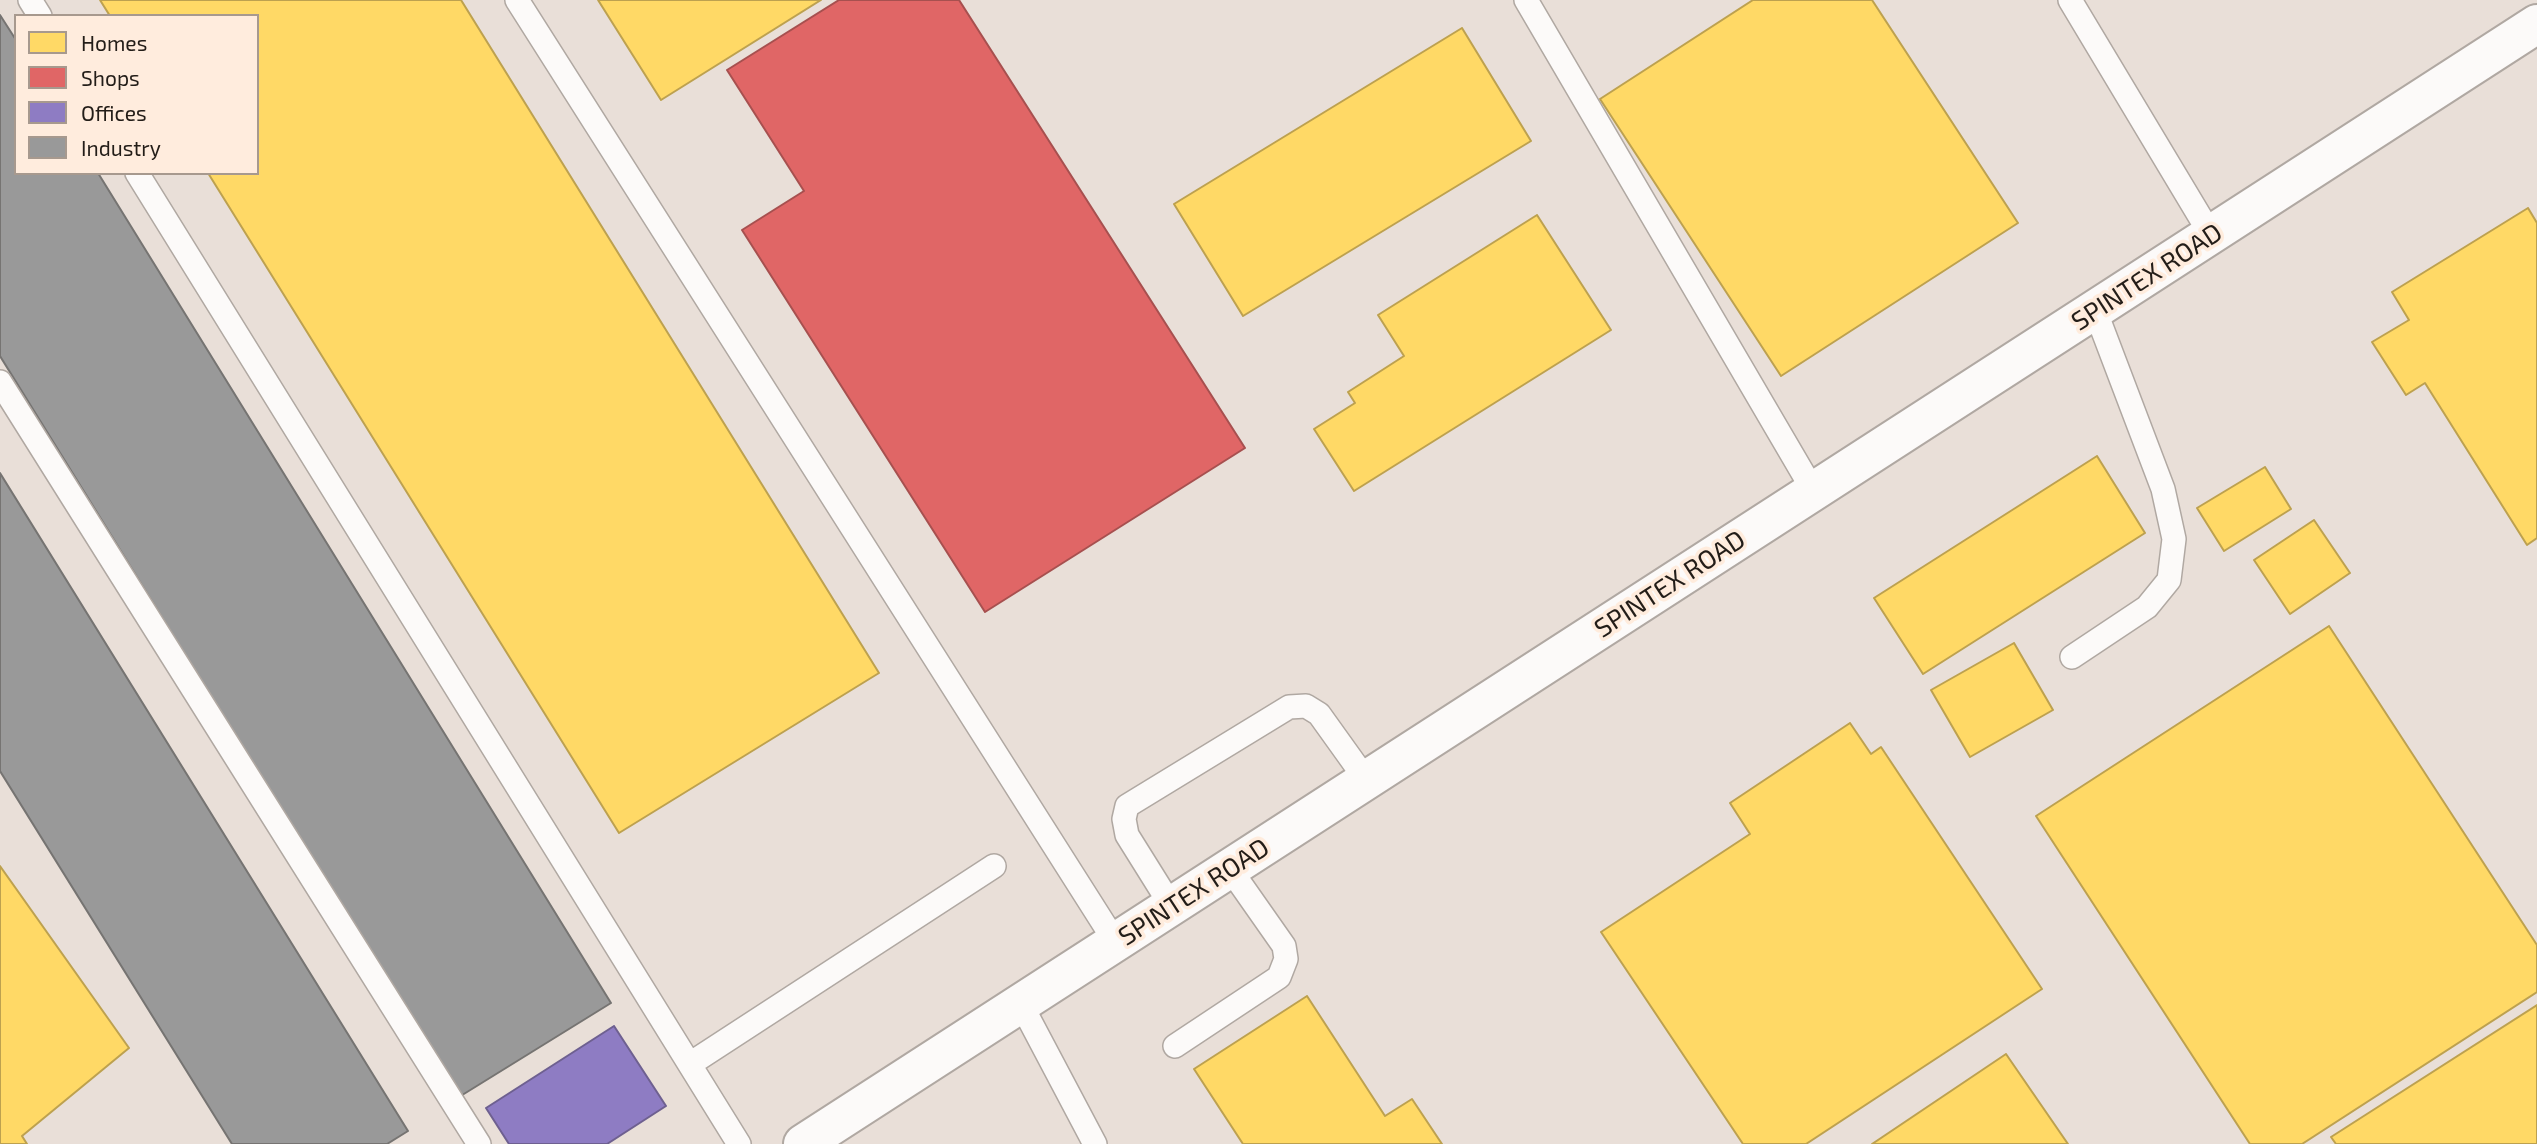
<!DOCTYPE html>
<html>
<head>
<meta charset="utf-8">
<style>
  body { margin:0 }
  #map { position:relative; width:2537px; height:1144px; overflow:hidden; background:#e9dfd8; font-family:"Exo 2",sans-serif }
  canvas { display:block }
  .legend { position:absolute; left:14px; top:14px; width:245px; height:161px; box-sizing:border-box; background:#ffecdd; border:2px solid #a7998e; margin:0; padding:9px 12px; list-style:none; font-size:21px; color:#231d18 }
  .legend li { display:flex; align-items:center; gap:14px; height:35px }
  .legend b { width:35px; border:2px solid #a7998e }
</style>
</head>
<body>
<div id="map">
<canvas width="2537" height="1144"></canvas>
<ul class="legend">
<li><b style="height:19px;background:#ffd966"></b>Homes</li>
<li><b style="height:19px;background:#e06666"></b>Shops</li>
<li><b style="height:19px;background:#8e7cc3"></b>Offices</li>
<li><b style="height:19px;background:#999"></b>Industry</li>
</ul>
</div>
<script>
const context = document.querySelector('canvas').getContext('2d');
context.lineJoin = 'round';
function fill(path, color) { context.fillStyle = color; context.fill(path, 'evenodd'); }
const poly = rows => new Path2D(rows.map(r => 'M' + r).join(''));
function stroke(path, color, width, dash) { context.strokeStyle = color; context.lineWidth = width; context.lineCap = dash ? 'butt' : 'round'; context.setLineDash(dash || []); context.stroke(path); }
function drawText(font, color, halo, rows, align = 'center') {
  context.font = font + ' "Exo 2",sans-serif'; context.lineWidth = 7; context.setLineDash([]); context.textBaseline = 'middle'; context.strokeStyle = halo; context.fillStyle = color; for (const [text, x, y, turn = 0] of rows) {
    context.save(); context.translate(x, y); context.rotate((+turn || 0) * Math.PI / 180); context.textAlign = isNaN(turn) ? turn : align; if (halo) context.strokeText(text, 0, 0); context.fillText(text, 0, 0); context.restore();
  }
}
const homes = poly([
  [100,0,461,0,879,673,619,833,208,173,257,173,257,16,110,16,100,0],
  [598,0,821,0,661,100,598,0],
  [1753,0,1872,0,2018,223,1781,376,1600,99,1753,0],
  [1462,28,1531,141,1243,316,1174,204,1462,28],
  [2528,208,2537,223,2537,538,2527,545,2425,383,2406,395,2372,342,2409,320,2392,292,2528,208],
  [1537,215,1611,330,1354,491,1314,429,1355,403,1348,392,1404,356,1378,315,1537,215],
  [2097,456,2145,533,1923,674,1874,598,2097,456],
  [2265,467,2291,509,2224,551,2197,508,2265,467],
  [2314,520,2350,573,2290,614,2254,560,2314,520],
  [2329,626,2537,945,2537,992,2302,1144,2250,1144,2036,816,2329,626],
  [2014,643,2053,710,1970,757,1931,690,2014,643],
  [1850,723,1871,754,1881,747,2042,989,1806,1144,1743,1144,1601,932,1750,834,1730,803,1850,723],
  [0,866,129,1048,22,1136,27,1144,0,1144,0,866],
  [1307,996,1385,1116,1412,1099,1442,1144,1243,1144,1194,1069,1307,996],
  [2537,1005,2537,1144,2336,1144,2331,1137,2537,1005],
  [2006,1054,2068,1144,1872,1144,2006,1054]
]);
const shops = poly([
  [839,0,959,0,1245,448,985,612,742,230,804,191,727,70,839,0]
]);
const offices = poly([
  [614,1026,666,1106,607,1144,509,1144,486,1108,614,1026]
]);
const industry = poly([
  [0,15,16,40,16,173,98,173,611,1003,459,1097,0,356,0,15],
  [0,473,408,1131,387,1144,232,1144,0,771,0,473]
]);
const service = poly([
  [30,0,40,16],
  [517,0,1116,943],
  [1526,0,1814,492],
  [2070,0,2211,235],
  [137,173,739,1144],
  [0,382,479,1144],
  [2072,657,2147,607,2169,580,2174,539,2163,489,2095,310],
  [1172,907,1127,835,1124,819,1127,806,1289,707,1306,706,1319,714,1367,781],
  [1021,1004,1095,1144],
  [1175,1046,1279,977,1286,959,1284,946,1230,869],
  [690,1064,994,866]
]);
const secondary = poly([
  [803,1144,2537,24]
]);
const streetNames = [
  ["SPINTEX ROAD",2147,277,-33],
  ["SPINTEX ROAD",1670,584,-33],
  ["SPINTEX ROAD",1194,892,-33]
];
fill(homes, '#ffd966');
stroke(homes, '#bda14f', 2);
fill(shops, '#e06666');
stroke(shops, '#a7504f', 2);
fill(offices, '#8e7cc3');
stroke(offices, '#6e6090', 2);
fill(industry, '#999');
stroke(industry, '#767472', 2);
stroke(service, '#b0a8a2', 26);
stroke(secondary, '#b0a8a2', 42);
stroke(service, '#fcfaf9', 23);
stroke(secondary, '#fcfaf9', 38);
drawText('26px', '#231d18', '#ffecdd', streetNames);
</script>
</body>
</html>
